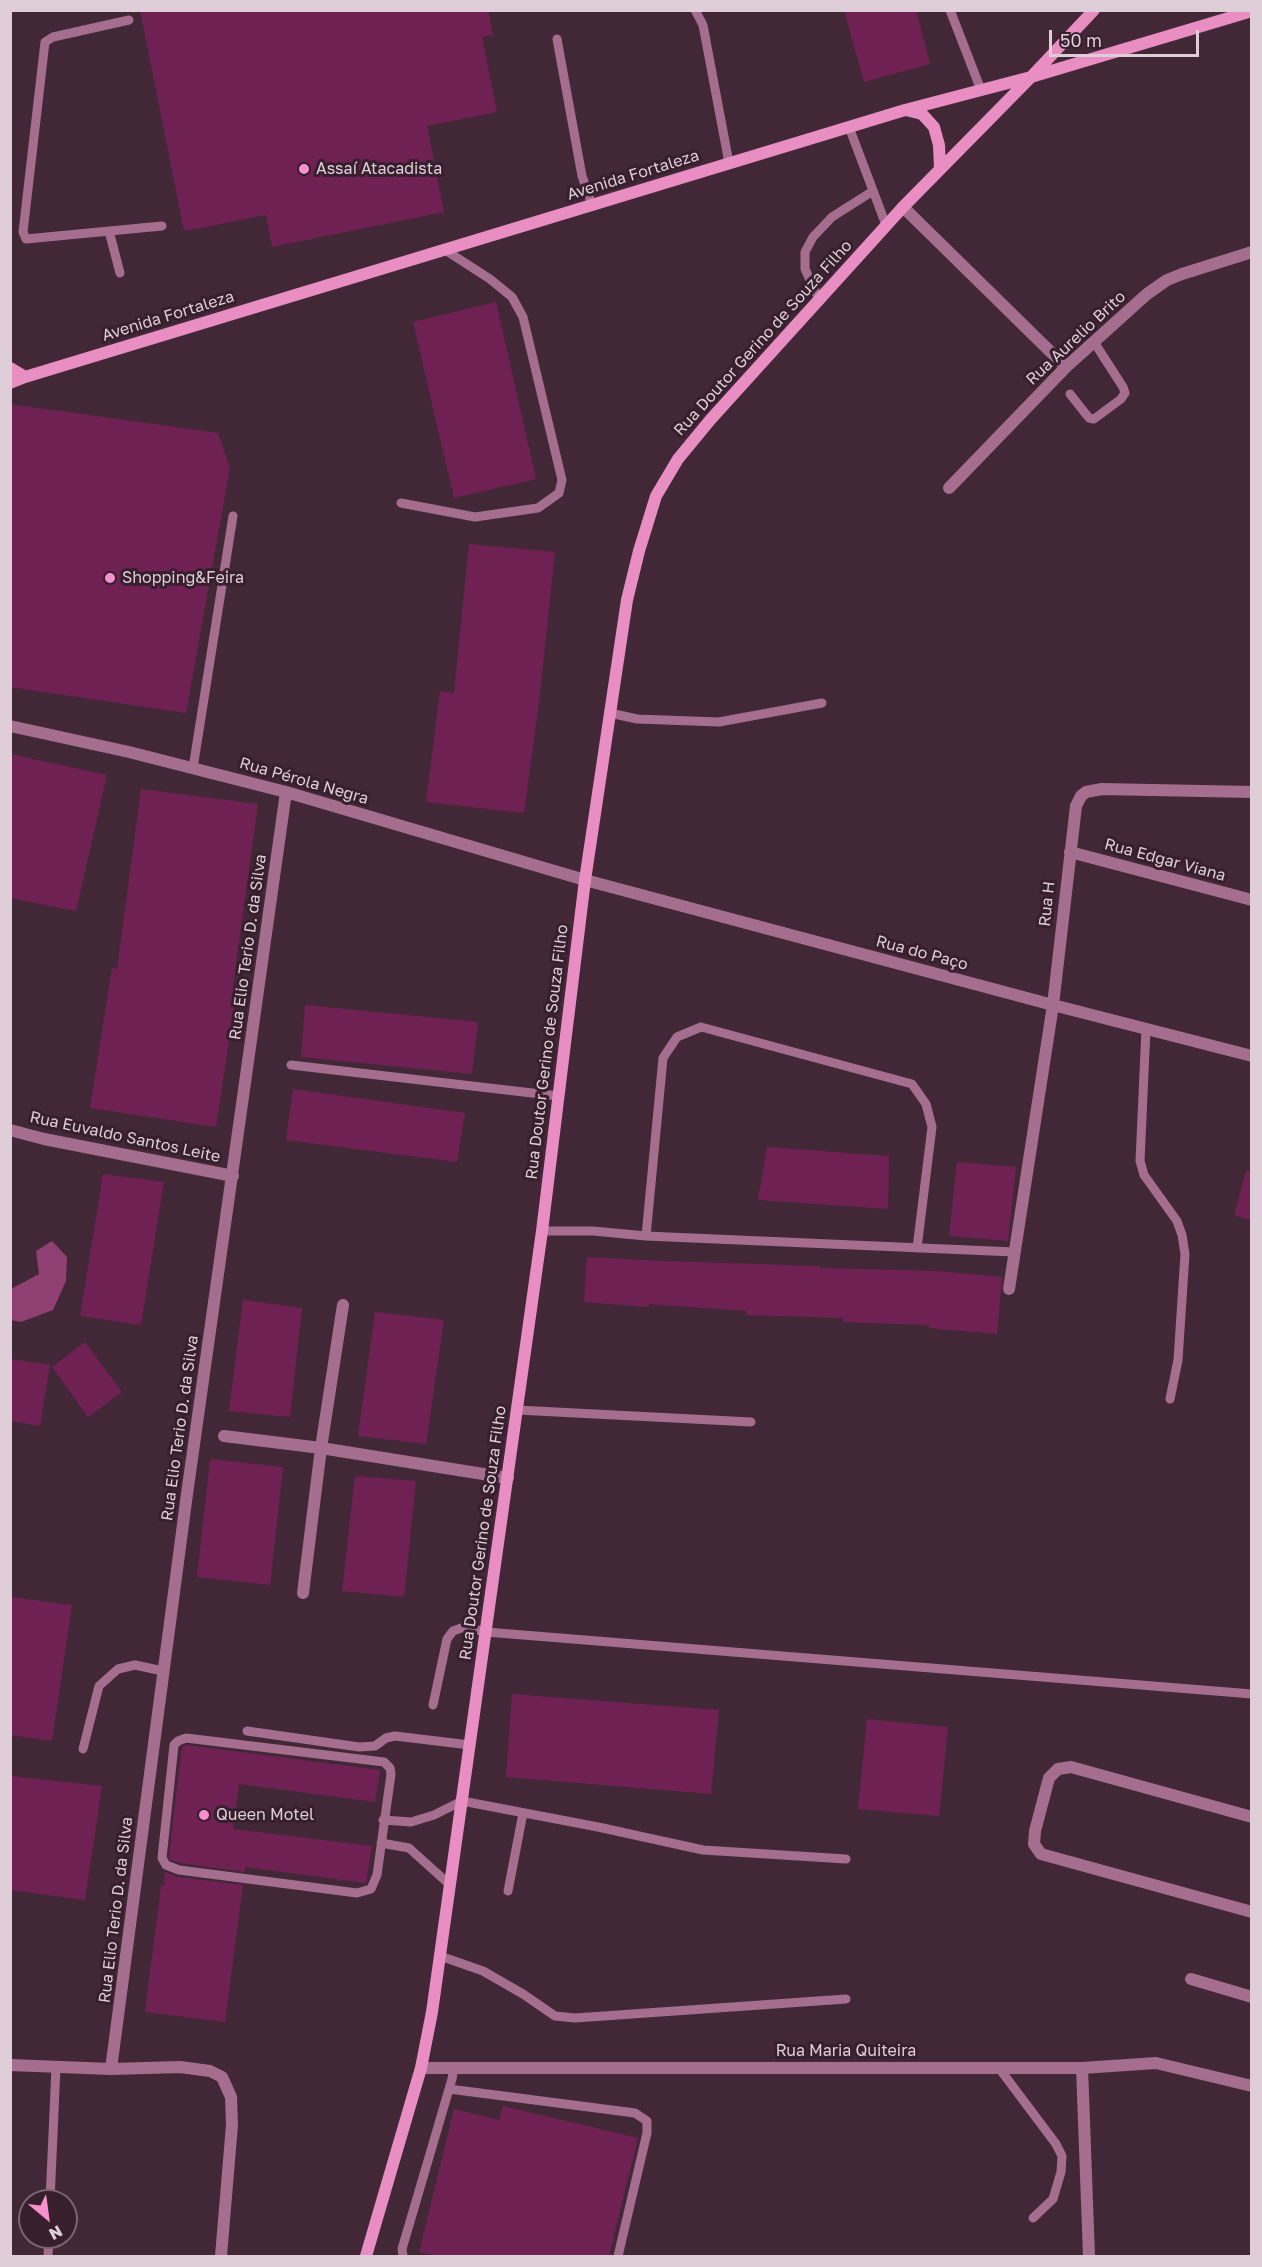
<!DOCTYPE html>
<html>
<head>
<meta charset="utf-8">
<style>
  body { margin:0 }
  #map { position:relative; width:1262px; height:2267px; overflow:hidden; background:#422837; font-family:"Golos Text",sans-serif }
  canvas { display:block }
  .frame { position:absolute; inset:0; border:12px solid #dfced7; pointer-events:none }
  .north { position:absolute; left:18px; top:2189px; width:60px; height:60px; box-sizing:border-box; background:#371f2d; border:2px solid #7a6571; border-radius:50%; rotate:151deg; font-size:16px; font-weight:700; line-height:24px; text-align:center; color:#dfced7 }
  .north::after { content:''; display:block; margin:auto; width:21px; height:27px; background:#f790cd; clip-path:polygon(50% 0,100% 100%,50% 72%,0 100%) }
  .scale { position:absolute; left:1049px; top:30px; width:150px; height:27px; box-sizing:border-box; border:3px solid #dfced7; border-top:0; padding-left:8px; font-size:18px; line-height:21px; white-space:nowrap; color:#dfced7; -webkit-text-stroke:4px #371f2d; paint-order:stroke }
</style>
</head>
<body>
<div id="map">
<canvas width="1262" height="2267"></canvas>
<div class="frame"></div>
<div class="north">N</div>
<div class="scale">50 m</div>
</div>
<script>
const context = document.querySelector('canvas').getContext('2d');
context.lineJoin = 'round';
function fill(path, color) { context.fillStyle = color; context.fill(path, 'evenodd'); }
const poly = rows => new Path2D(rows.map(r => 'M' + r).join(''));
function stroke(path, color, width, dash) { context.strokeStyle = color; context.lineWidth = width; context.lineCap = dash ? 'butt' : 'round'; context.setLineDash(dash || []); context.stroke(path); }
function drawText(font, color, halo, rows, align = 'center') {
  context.font = font + ' "Golos Text",sans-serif'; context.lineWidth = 6; context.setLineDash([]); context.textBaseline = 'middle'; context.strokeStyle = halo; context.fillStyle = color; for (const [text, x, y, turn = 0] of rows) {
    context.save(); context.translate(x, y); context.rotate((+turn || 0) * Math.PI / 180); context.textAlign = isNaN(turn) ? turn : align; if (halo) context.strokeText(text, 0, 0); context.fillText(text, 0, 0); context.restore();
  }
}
const forest = poly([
  [52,1241,67,1257,66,1281,53,1310,21,1322,11,1320,11,1289,39,1274,36,1251]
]);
const building = poly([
  [140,10,488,10,493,35,482,37,497,112,427,126,444,212,272,247,266,215,184,231],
  [844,10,916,10,930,64,864,82],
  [496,302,536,479,454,498,413,322],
  [10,404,218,433,230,468,186,713,10,687],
  [469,544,555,552,539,702,524,813,426,802,440,691,454,693],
  [10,754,107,775,76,911,10,898],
  [141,789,258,804,233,986,237,987,216,1127,90,1108,112,968,117,969],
  [305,1005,478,1022,472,1074,301,1057],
  [293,1089,465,1113,457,1162,286,1140],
  [767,1147,889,1156,888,1209,758,1200],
  [957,1162,1016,1167,1008,1241,949,1236],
  [1246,1171,1251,1171,1251,1220,1234,1215],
  [103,1174,164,1182,141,1325,80,1316],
  [587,1257,663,1261,820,1266,820,1268,937,1271,1002,1277,997,1334,929,1328,929,1325,843,1322,843,1318,746,1315,747,1311,649,1304,649,1307,584,1302],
  [243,1300,302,1308,290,1417,229,1411],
  [375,1312,444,1320,426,1444,358,1436],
  [85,1342,122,1392,88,1417,52,1367],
  [10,1359,50,1365,40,1426,10,1421],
  [210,1459,283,1467,270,1585,197,1577],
  [355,1476,416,1481,404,1597,342,1591],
  [10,1597,72,1605,52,1741,10,1735],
  [512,1694,719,1710,711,1794,506,1777],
  [867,1719,948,1727,939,1816,858,1809],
  [186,1745,380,1770,375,1802,239,1784,233,1829,372,1846,366,1883,245,1867,245,1872,181,1863,171,1860,169,1857,175,1803,182,1747],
  [10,1776,102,1786,85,1900,10,1890],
  [165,1872,178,1877,243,1885,225,2022,145,2012,161,1886,164,1886],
  [503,2106,638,2138,609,2256,437,2256,419,2252,454,2109,499,2120]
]);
const lane = poly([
  [695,10,703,25,729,163],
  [950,10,981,90],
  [129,20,53,37,45,42,23,232,26,239,162,226],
  [557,39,582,176,592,205],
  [849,127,886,225],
  [109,231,120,273],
  [819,299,805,269,805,252,813,237,832,217,873,191],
  [1070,394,1089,418,1094,419,1121,399,1125,393,1123,387,1094,342],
  [401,503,475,517,538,508,559,493,562,480,523,317,512,297,490,279,445,250],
  [610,713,637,719,719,722,822,703],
  [193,768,233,516],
  [1146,1029,1140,1161,1144,1175,1177,1221,1182,1235,1185,1254,1178,1360,1170,1399],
  [291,1065,558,1096],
  [542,1231,593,1231,646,1236,1014,1252],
  [646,1236,663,1058,677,1037,701,1027,912,1084,926,1104,932,1127,917,1248],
  [517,1410,751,1422],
  [433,1705,447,1639,453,1631,464,1627,486,1632,1252,1694],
  [247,1731,359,1747,375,1746,386,1738,395,1736,470,1745],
  [186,1738,384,1762,390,1768,391,1774,377,1875,371,1889,357,1893,179,1870,166,1865,162,1858,174,1745,178,1741,186,1738],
  [83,1749,99,1686,118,1669,135,1665,163,1671],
  [383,1820,411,1822,434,1815,462,1801,598,1827,703,1850,846,1859],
  [381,1843,409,1848,450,1885],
  [508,1891,523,1813],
  [440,1956,483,1971,523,1994,555,2016,575,2018,846,1999],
  [999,2068,1056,2144,1062,2156,1061,2172,1053,2199,1033,2218],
  [449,2089,635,2113,647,2121,647,2133,618,2256],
  [50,2201,56,2067],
  [48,2256,49,2237],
  [403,2256,402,2249,452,2079,454,2068]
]);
const street = poly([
  [903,207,1066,367],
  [949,488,1066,367,1147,294,1167,280,1182,274,1252,252],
  [10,726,129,752,286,792,585,880,1053,1005,1252,1056],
  [1070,852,1252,900],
  [10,1130,44,1139,233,1176],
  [1009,1289,1053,1005,1076,806,1081,796,1086,792,1102,789,1252,792],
  [224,1436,321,1448,508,1478],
  [303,1593,321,1448,343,1305],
  [1252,1817,1071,1767,1058,1769,1049,1778,1035,1831,1034,1844,1041,1854,1252,1912],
  [1191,1979,1252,1997],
  [10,2065,111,2069,180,2067,210,2071,222,2077,231,2097,232,2125,221,2256],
  [421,2068,1082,2068,1089,2256],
  [1082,2068,1156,2063,1252,2086],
  [111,2069,187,1494,286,792]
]);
const secondary = poly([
  [906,110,922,114,934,127,939,145,940,168],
  [10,368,25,377],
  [10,383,25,377,905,110,1031,77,1252,11],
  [366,2256,421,2068,432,2012,542,1231,585,880,627,600,639,551,656,496,678,459,711,419,903,207,1031,77,1094,10]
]);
const markers = [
  [304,169,6,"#f790cd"],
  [110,578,6,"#f790cd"],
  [204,1815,6,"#f790cd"]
];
const poiNames = [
  ["Assaí Atacadista",316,169],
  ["Shopping&Feira",122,578],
  ["Queen Motel",216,1815]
];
const streetNames = [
  ["Avenida Fortaleza",633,175,-17],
  ["Avenida Fortaleza",168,316,-17],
  ["Rua Doutor Gerino de Souza Filho",763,338,-48],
  ["Rua Aurelio Brito",1076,338,-43],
  ["Rua Pérola Negra",304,781,16],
  ["Rua Edgar Viana",1165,860,15],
  ["Rua H",1047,904,-84],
  ["Rua Elio Terio D. da Silva",248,947,-82],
  ["Rua do Paço",922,953,15],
  ["Rua Doutor Gerino de Souza Filho",547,1052,-83],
  ["Rua Euvaldo Santos Leite",125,1137,12],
  ["Rua Elio Terio D. da Silva",180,1428,-82],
  ["Rua Doutor Gerino de Souza Filho",483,1533,-82],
  ["Rua Elio Terio D. da Silva",116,1910,-83],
  ["Rua Maria Quiteira",846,2051]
];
fill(forest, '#903f72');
fill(building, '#6f2154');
stroke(lane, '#a66e8e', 9);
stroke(street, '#a66e8e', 12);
stroke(secondary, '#e88ec3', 12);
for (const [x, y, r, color] of markers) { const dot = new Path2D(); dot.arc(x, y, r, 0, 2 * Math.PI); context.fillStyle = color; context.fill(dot); stroke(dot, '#371f2d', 2); }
drawText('16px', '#dfced7', '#371f2d', poiNames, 'left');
drawText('16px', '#dfced7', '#371f2d', streetNames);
</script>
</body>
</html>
